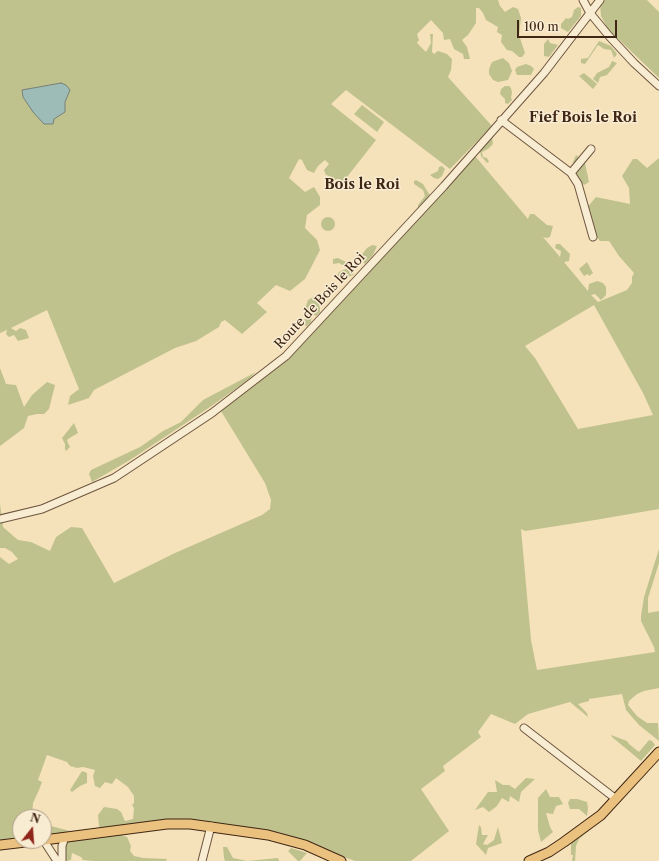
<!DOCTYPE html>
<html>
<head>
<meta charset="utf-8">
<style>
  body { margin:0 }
  #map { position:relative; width:659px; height:861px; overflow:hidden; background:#f5e2bb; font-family:"Libre Caslon Text",serif }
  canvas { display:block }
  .north { position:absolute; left:12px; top:809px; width:40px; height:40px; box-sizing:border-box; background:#f8ecd3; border:1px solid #ae9d87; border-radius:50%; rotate:17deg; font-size:11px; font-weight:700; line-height:16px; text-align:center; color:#402615 }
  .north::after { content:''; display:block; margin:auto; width:14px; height:18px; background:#8f2418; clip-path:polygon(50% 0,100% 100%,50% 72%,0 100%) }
  .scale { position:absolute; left:517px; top:20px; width:100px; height:18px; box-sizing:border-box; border:2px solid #402615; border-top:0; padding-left:5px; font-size:12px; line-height:14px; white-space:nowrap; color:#402615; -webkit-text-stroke:3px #f8ecd3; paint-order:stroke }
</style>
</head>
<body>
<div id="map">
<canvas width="659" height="861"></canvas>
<div class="north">N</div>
<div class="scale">100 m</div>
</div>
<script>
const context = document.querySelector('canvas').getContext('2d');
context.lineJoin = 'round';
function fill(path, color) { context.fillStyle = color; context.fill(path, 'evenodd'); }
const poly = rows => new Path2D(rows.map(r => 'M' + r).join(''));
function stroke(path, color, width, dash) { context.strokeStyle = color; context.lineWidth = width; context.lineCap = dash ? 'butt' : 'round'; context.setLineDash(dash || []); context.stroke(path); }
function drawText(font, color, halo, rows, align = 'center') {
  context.font = font + ' "Libre Caslon Text",serif'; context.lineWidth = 3; context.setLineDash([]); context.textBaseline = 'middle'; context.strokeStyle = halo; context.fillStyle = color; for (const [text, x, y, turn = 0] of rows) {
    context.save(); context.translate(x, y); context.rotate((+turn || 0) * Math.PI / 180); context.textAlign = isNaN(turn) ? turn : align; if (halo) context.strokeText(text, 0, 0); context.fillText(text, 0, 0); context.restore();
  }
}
const green = poly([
  [0,0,498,0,500,6,505,12,513,7,518,9,521,18,519,35,525,53,522,57,519,57,512,51,507,50,501,42,502,35,497,32,498,27,486,20,483,13,479,8,476,8,476,23,468,35,462,40,467,47,470,59,464,59,463,54,454,49,450,39,444,40,443,33,431,20,417,34,419,40,417,43,426,52,431,43,430,34,433,34,432,52,434,54,438,51,447,54,452,59,451,70,448,77,492,126,450,169,346,90,331,104,376,140,347,177,353,187,343,186,340,179,336,179,334,182,329,176,326,175,324,170,329,164,325,160,318,166,314,173,307,170,302,160,299,159,289,178,305,192,314,187,320,197,320,205,307,215,305,228,317,240,320,250,305,279,290,291,276,285,257,303,267,312,242,334,225,320,221,322,219,327,196,341,175,348,94,390,89,398,68,405,70,396,79,389,47,310,11,328,16,331,20,328,26,330,29,338,18,341,14,335,9,337,6,334,7,330,0,333],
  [604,0,647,0,659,12,659,78,608,29,601,16,600,4],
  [578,7,581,8,581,16,568,32,561,28,561,24,566,18,568,19,572,17,574,10],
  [548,39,550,43,558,45,549,57,544,56,544,44],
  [599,41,611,46,617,54,614,58,611,50,604,49,598,45,585,64,581,63,581,59,588,58],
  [503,58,509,63,512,71,508,80,498,82,493,80,489,74,489,69,492,62],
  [612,61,617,63,607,75,600,77,598,83,593,79,597,73,609,67],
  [526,64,531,66,534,69,531,75,517,75,515,70,517,67],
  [584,73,597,84,593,89,579,76],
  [505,86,509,86,511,88,512,93,511,97,512,100,508,104,505,103,505,99,500,94,501,89],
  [362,105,384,122,377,132,354,114],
  [490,138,492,138,493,144,488,149,482,152,483,157,487,158,489,162,487,163,481,156,480,151],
  [576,155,585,163,589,182,584,185,580,181,576,174,573,162],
  [475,156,528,219,530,214,534,214,547,225,553,226,550,237,547,238,543,237,560,257,561,251,555,248,556,244,560,244,570,254,569,261,564,262,588,291,589,284,597,281,603,283,606,287,606,295,601,300,595,294,591,295,598,302,627,290,632,283,632,277,634,273,619,256,609,241,600,241,593,233,586,209,596,197,630,204,629,188,622,176,633,159,637,159,647,168,659,158,659,509,595,520,525,531,521,529,531,640,537,670,655,652,654,647,641,621,641,616,644,597,659,549,659,563,648,598,648,613,659,611,659,688,644,691,637,694,629,701,628,705,637,716,647,723,658,723,659,741,639,725,626,710,622,694,589,699,589,701,578,704,587,713,588,717,570,702,528,714,515,724,491,714,478,732,481,737,443,766,445,771,421,789,449,831,411,861,355,861,339,855,336,856,285,836,283,834,278,832,276,833,216,824,102,830,99,826,98,815,104,807,117,809,121,812,125,821,133,819,134,808,132,805,134,803,134,796,128,787,116,778,112,784,105,782,100,788,95,786,93,776,95,770,83,767,77,768,70,766,67,762,47,755,38,780,42,782,39,790,33,803,32,817,20,817,20,839,0,841,0,557,9,564,18,559,12,552,5,548,0,548,0,504,3,527,18,540,31,542,50,551,56,537,71,527,82,528,114,583,175,553,262,515,270,509,271,500,265,483,221,411,195,426,296,348,418,211,418,205,425,196,423,190,414,184,414,181,416,180,423,184,429,194,434,198],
  [594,305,643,393,653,415,578,429,535,358,525,346],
  [442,166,445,169,442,176,438,179,434,178,430,175,438,171,439,167],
  '321 224a7 7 0 1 1 14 0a7 7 0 1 1-14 0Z',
  [372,245,377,246,373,255,365,264,360,257,367,248],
  [338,258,348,263,354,270,353,275,340,280,336,277,339,272,348,268,339,263,333,264,333,259],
  [587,262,593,273,589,276,588,274,584,276,579,269],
  [320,293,322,295,316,301,320,305,320,312,316,316,312,314,311,322,307,326,304,325,303,322,308,314,305,309,308,300],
  [0,368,6,384,16,385,24,407,32,395,47,382,55,385,49,409,44,414,37,414,28,416,24,428,0,446],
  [256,372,248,380,210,407,130,460,92,482,89,474,91,470,140,447,163,431,181,422,203,400],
  [74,423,78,433,68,439,67,441,70,447,66,451,65,449,65,444,62,438],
  [611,735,627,741,629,744,639,752,649,740,652,741,655,745,641,761,612,737],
  [82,771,87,773,87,783,80,786,72,792,70,790],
  [526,778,535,779,521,792,519,802,510,796,509,802,502,798,497,806,489,812,483,807,475,810,488,792,497,792,495,780,503,785,509,785,515,789],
  [546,789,550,797,559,797,563,804,556,806,553,814,546,813,550,827,553,832,541,842,538,830,538,798],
  [570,799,577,799,587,802,588,808,587,816,579,809,570,809,568,803],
  [605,817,579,839,576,846,575,861,572,861,573,855,571,855,571,844,573,840],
  [44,818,47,825,70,831,44,838],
  [479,825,481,827,482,835,488,835,483,844,487,845,494,840,498,827,502,843,488,848,486,855,476,844],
  [121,835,127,837,131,846,130,851,134,856,143,858,167,859,166,861,93,861,83,860,81,857,72,853,71,860,67,861,65,859,64,849,66,844,70,841],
  [223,847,227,847,233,858,247,861,278,858,279,861,225,861,224,858],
  [291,848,307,853,300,861,298,861,288,851]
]);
const water = poly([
  [61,83,66,85,70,90,65,102,65,112,54,119,53,124,44,124,33,112,23,97,22,90,61,83]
]);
const minor = poly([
  [583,0,590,13,609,36,634,63,659,86],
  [501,120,571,173,578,184,593,237],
  [571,173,591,149],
  [0,519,42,509,114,478,212,413,286,356,444,186,544,73,600,0],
  [524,728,616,799],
  [44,841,57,861],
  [62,861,62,846,65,837],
  [202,861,211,826]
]);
const major = poly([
  [44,840,167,824,190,824,268,835,305,845,341,861],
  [0,845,34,841],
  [529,861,549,852,564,842,601,815,659,752]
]);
const streetNames = [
  ["Route de Bois le Roi",320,301,-47]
];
const neighbourhoodNames = [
  ["Fief Bois le Roi",583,118],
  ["Bois le Roi",362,185]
];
fill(green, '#bfc28d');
fill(water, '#9ebcb7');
stroke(water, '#788076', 1);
stroke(minor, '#6d553e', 9);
stroke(major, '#402615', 11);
stroke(minor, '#f8ecd3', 7);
stroke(major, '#eac17e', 9);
drawText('13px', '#402615', '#f8ecd3', streetNames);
drawText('bold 14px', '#402615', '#f8ecd3', neighbourhoodNames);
</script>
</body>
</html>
